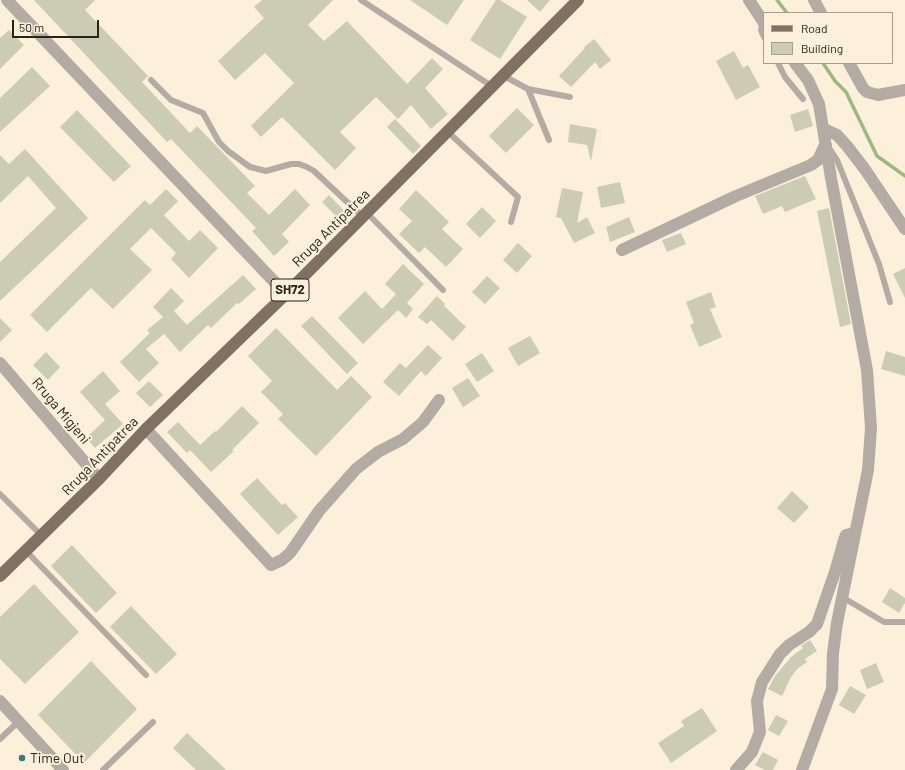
<!DOCTYPE html>
<html>
<head>
<meta charset="utf-8">
<style>
  body { margin:0 }
  #map { position:relative; width:905px; height:770px; overflow:hidden; background:#fdf0da; font-family:Barlow,sans-serif }
  canvas { display:block }
  .legend { position:absolute; left:763px; top:12px; width:130px; height:52px; box-sizing:border-box; background:#fdf0da; border:1px solid #a89e8e; margin:0; padding:5px 7px; list-style:none; font-size:12px; color:#28231b }
  .legend li { display:flex; align-items:center; gap:8px; height:20px }
  .legend b { width:20px; border:1px solid #a89e8e }
  .scale { position:absolute; left:12px; top:20px; width:87px; height:18px; box-sizing:border-box; border:2px solid #28231b; border-top:0; padding-left:5px; font-size:12px; line-height:14px; white-space:nowrap; color:#28231b; -webkit-text-stroke:3px #fdf0da; paint-order:stroke }
</style>
</head>
<body>
<div id="map">
<canvas width="905" height="770"></canvas>
<ul class="legend">
<li><b style="height:5px;background:#817165"></b>Road</li>
<li><b style="height:11px;background:#cccbb3"></b>Building</li>
</ul>
<div class="scale">50 m</div>
</div>
<script>
const context = document.querySelector('canvas').getContext('2d');
context.lineJoin = 'round';
const poly = rows => new Path2D(rows.map(r => 'M' + r).join(''));
function stroke(path, color, width, dash) { context.strokeStyle = color; context.lineWidth = width; context.lineCap = dash ? 'butt' : 'round'; context.setLineDash(dash || []); context.stroke(path); }
function fill(path, color) { context.fillStyle = color; context.fill(path, 'evenodd'); }
function drawText(font, color, halo, rows, align = 'center') {
  context.font = font + ' Barlow,sans-serif'; context.lineWidth = 4; context.setLineDash([]); context.textBaseline = 'middle'; context.strokeStyle = halo; context.fillStyle = color; for (const [text, x, y, turn = 0] of rows) {
    context.save(); context.translate(x, y); context.rotate((+turn || 0) * Math.PI / 180); context.textAlign = isNaN(turn) ? turn : align; if (halo) context.strokeText(text, 0, 0); context.fillText(text, 0, 0); context.restore();
  }
}
const stream = poly([
  [777,0,787,13],
  [823,63,835,81,846,92,877,156,905,176]
]);
const building = poly([
  [34,0,95,0,85,10,148,76,142,82,190,133,197,126,255,186,247,193,269,215,295,189,310,205,282,234,289,242,274,256,252,231,256,228,171,139,167,142],
  [262,0,333,0,308,25,324,41,347,21,407,84,432,58,443,69,425,88,448,114,431,129,411,105,398,119,376,97,340,132,356,148,335,170,282,117,261,137,251,126,294,83,265,53,235,80,218,61,264,18,254,7],
  [410,0,464,0,447,25],
  [496,0,500,0,527,17,500,59,470,40],
  [527,0,550,0,540,12],
  [9,30,24,45,0,69,0,38],
  [594,39,611,60,600,69,595,62,571,87,559,76,585,48,584,47],
  [734,51,743,68,748,65,760,87,736,100,716,61],
  [32,67,50,86,0,132,0,98],
  [517,108,534,125,506,153,489,136],
  [808,109,813,126,795,132,790,115],
  [77,110,131,166,114,182,60,127],
  [395,119,421,146,413,154,387,127],
  [570,124,597,129,591,161,587,145,568,142],
  [25,149,88,218,0,301,0,262,56,208,28,176,0,203,0,155,9,164],
  [805,176,816,199,785,212,782,206,763,214,755,196],
  [620,182,625,203,601,208,597,187],
  [562,188,583,192,577,223,587,217,595,233,574,243,561,218,556,217],
  [166,189,178,201,164,215,189,241,200,230,218,248,189,278,171,259,176,253,151,228,130,249,152,270,113,309,91,288,47,332,30,315,145,200,150,205],
  [416,190,449,222,442,229,463,249,446,267,425,247,419,253,399,234,412,221,399,209],
  [329,195,350,217,344,224,322,202],
  [482,207,496,221,480,238,466,224],
  [829,208,851,324,840,327,817,211],
  [629,217,635,232,610,242,606,227],
  [681,233,686,244,667,252,662,240],
  [518,243,532,256,517,273,503,260],
  [403,264,424,284,407,303,413,309,406,318,398,310,363,344,338,318,365,291,382,309,396,294,385,284],
  [905,268,905,298,893,274],
  [243,275,256,289,239,304,237,303,211,328,208,325,180,352,164,334,146,349,159,363,139,382,120,362,150,333,147,330,163,317,153,307,171,288,184,301,174,311,187,325],
  [487,276,500,288,485,304,472,292],
  [711,292,716,307,710,309,722,337,699,347,690,325,694,323,686,302],
  [437,296,445,304,444,306,466,327,453,341,431,320,427,324,418,317],
  [312,316,358,363,347,374,301,326],
  [0,318,12,330,0,342],
  [276,328,337,390,351,376,372,397,316,456,278,419,283,414,261,392,272,381,248,356],
  [530,336,540,353,518,366,508,348],
  [428,345,442,358,426,376,421,371,399,396,383,382,400,363,406,368],
  [886,351,905,357,905,376,881,369],
  [46,352,60,367,48,380,33,365],
  [482,353,494,371,477,382,465,364],
  [103,371,120,391,105,404,123,424,95,448,86,438,105,420,80,392],
  [468,378,480,396,463,407,452,388],
  [149,381,163,395,150,407,136,393],
  [242,406,259,423,232,450,234,451,211,472,190,450,187,453,167,432,178,422,200,445,215,431,216,432],
  [257,478,282,505,285,503,298,517,278,535,240,494],
  [792,491,809,507,794,523,777,508],
  [72,545,117,593,96,613,51,566],
  [34,584,79,632,25,684,0,659,0,617],
  [890,588,905,598,905,603,899,613,882,602],
  [131,606,177,654,156,674,110,627],
  [810,640,817,651,805,659,807,662,798,668,791,677,782,696,768,689,775,676,791,657,803,648,801,646],
  [91,661,137,709,84,763,38,715],
  [876,663,884,682,867,689,860,670],
  [850,686,866,695,854,714,839,705],
  [702,708,717,731,671,763,658,743,684,726,681,721],
  [776,715,788,721,779,736,768,730],
  [187,733,218,762,226,770,196,770,173,748],
  [763,752,778,760,773,770,765,770,755,765]
]);
const lane = poly([
  [361,0,493,87],
  [763,22,761,30,764,37],
  [778,63,785,77,803,99],
  [504,76,528,89,570,97],
  [151,80,171,100,203,113,219,142,228,151,250,167,266,171,291,164,299,164,307,167,314,171,363,217],
  [528,89,549,140],
  [448,132,518,197,511,222],
  [828,146,837,160,879,264,890,302],
  [367,213,443,290],
  [0,494,42,536],
  [26,551,146,675],
  [842,597,884,622,905,622],
  [0,739,19,721],
  [103,770,153,722]
]);
const street = poly([
  [7,0,286,294],
  [749,0,764,23],
  [814,0,821,13],
  [795,63,808,80,819,104,831,178,867,370,871,428,868,470,837,623,833,653,832,689,802,770],
  [849,63,863,88,867,92,878,95,905,90],
  [824,129,837,135,847,146,864,168,905,229],
  [622,250,736,196,811,165,818,160,824,147,826,145],
  [0,363,99,479],
  [146,429,271,565,282,560,290,553,319,511,356,469,378,452,403,439,423,422,439,400],
  [0,701,63,770],
  [736,770,752,752,760,732,757,701,762,682,780,654,789,645,809,632,817,624,835,572,844,540,846,535,854,533]
]);
const primary = poly([
  [0,576,99,479,146,429,286,294,578,0]
]);
const markers = [
  [22,758,4,"#317b7f"]
];
const shields = [
  [290,290,38]
];
const shieldNames = [
  ["SH72",290,290]
];
const streetNames = [
  ["Rruga Antipatrea",331,228,-45],
  ["Rruga Migjeni",61,411,50],
  ["Rruga Antipatrea",100,456,-46]
];
const poiNames = [
  ["Time Out",30,758]
];
stroke(stream, '#9dba7d', 3.5);
fill(building, '#cccbb3');
stroke(lane, '#b5aba5', 6);
stroke(street, '#b5aba5', 12);
stroke(primary, '#817165', 12);
for (const [x, y, r, color] of markers) { const dot = new Path2D(); dot.arc(x, y, r, 0, 2 * Math.PI); context.fillStyle = color; context.fill(dot); stroke(dot, '#fdf0da', 1.5); }
for (const [x, y, w] of shields) { const box = new Path2D(); box.roundRect(x - w / 2, y - 11, w, 22, 3); context.fillStyle = '#fdf0da'; context.fill(box); stroke(box, '#28231b', 1); }
drawText('bold 13px', '#28231b', null, shieldNames);
drawText('14px', '#28231b', '#fdf0da', streetNames);
drawText('14px', '#28231b', '#fdf0da', poiNames, 'left');
</script>
</body>
</html>
